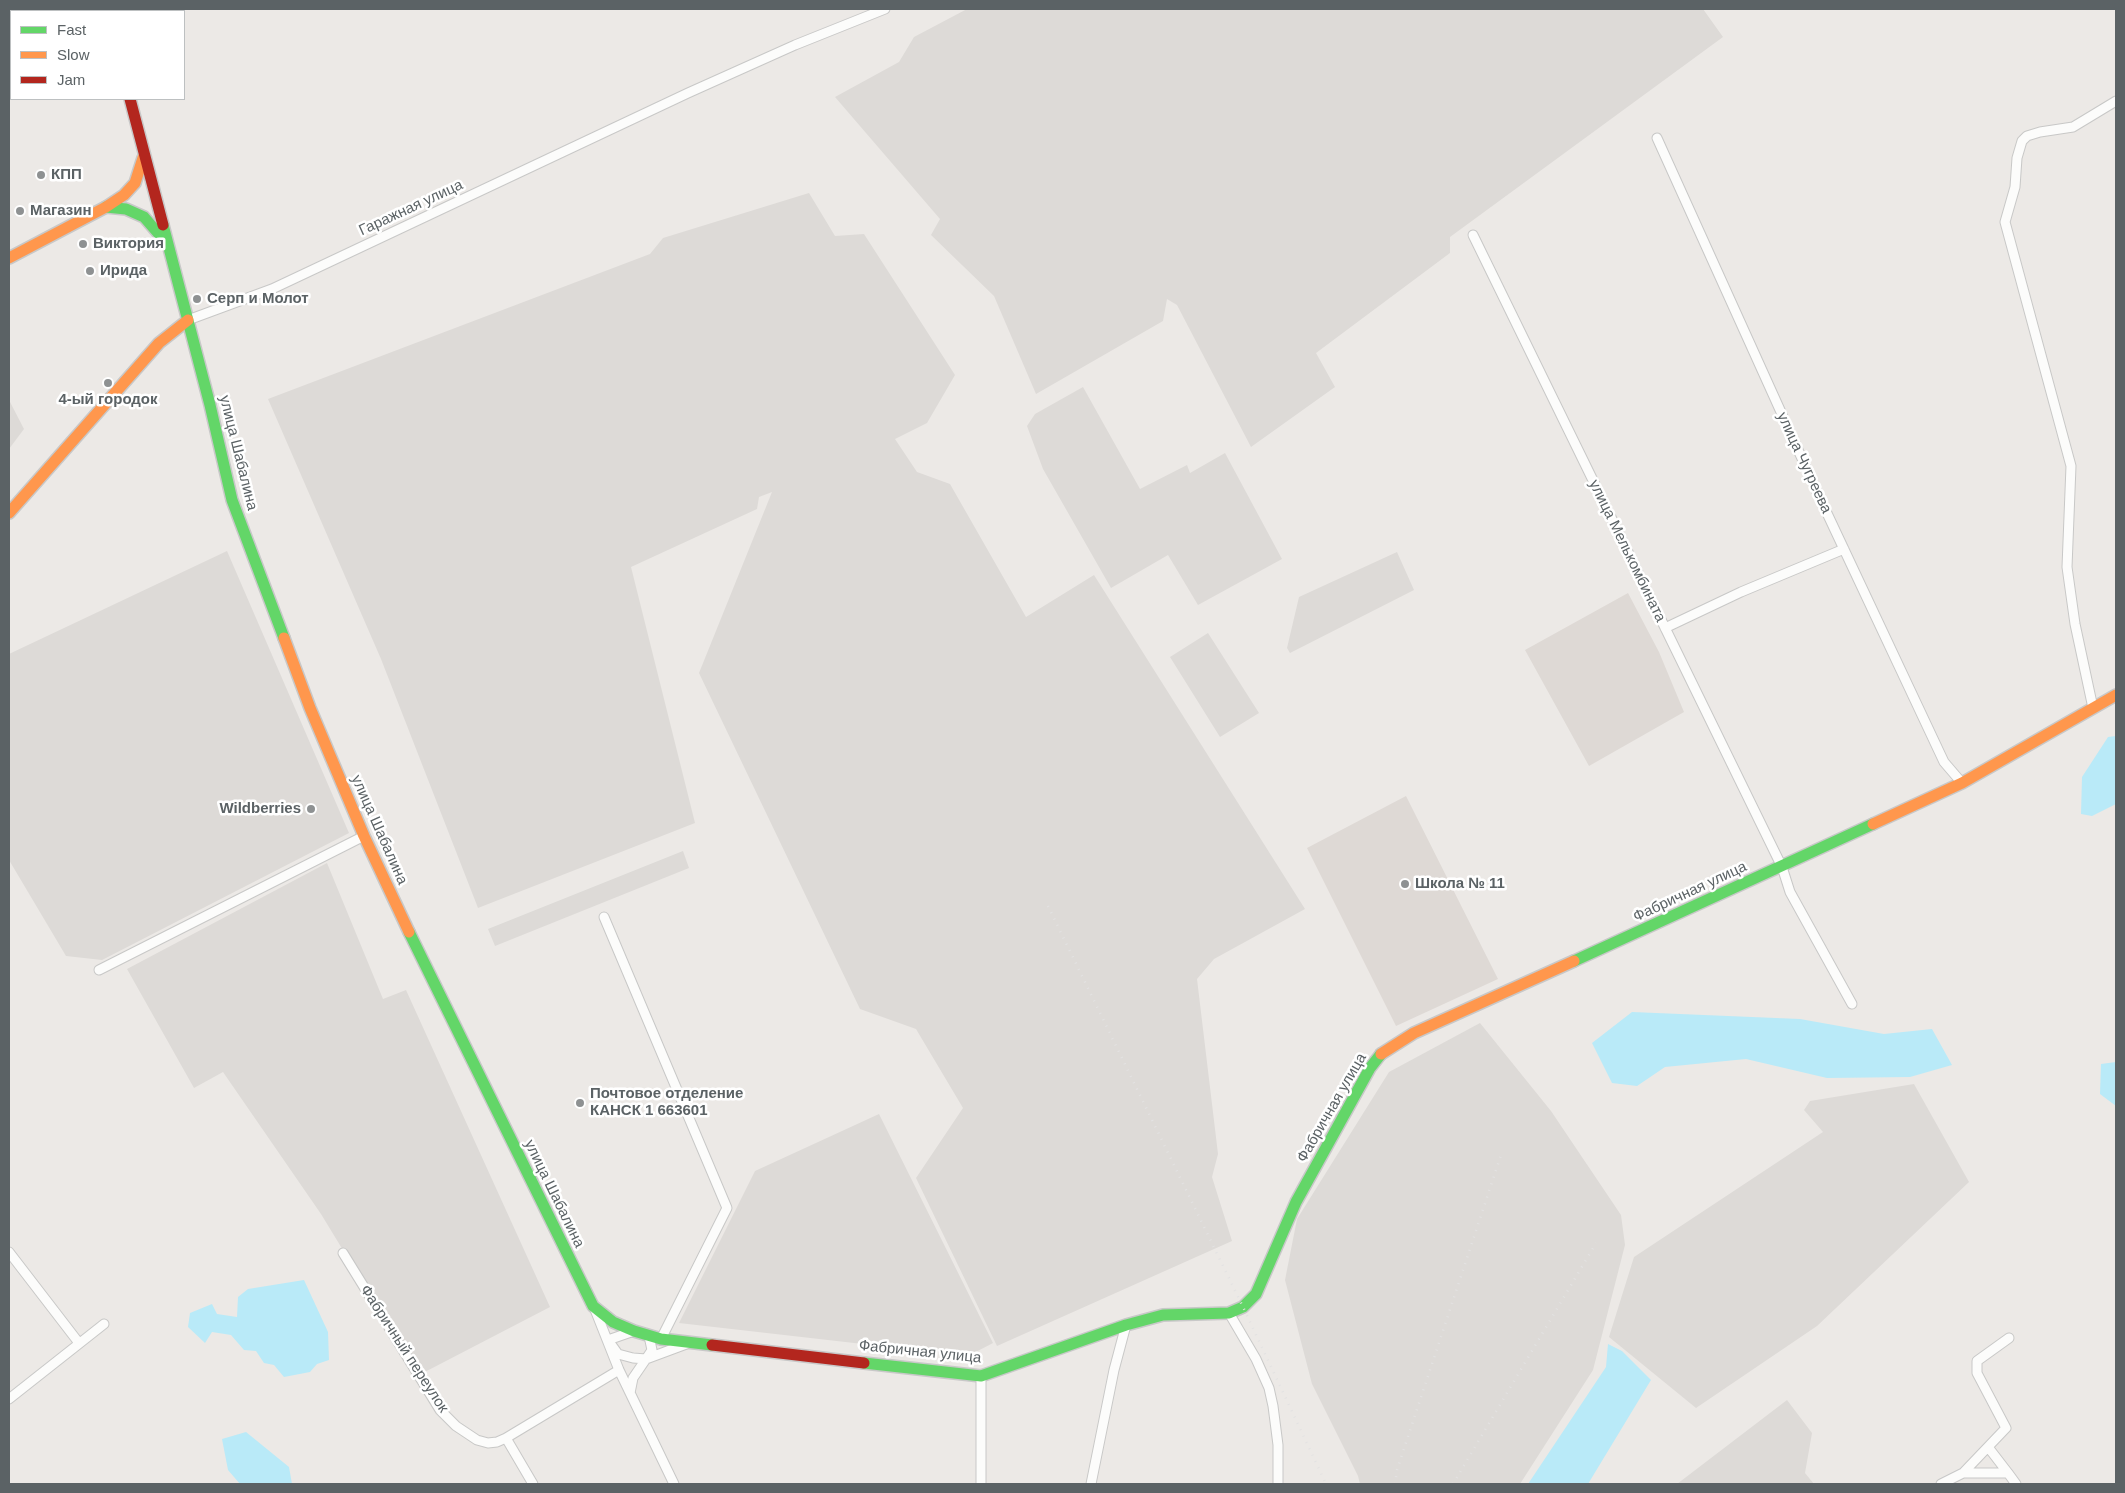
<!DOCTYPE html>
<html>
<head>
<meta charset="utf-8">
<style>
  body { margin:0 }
  #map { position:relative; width:2125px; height:1493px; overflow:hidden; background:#ece9e6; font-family:Helvetica,sans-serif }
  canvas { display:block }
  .frame { position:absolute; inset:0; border:10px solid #5b6265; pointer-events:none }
  .legend { position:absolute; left:10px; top:10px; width:175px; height:90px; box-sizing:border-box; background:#fff; border:1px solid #bdc0c1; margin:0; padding:6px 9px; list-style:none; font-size:15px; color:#5b6265 }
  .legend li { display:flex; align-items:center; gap:10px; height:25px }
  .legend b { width:25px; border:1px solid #bdc0c1 }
</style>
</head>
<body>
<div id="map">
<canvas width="2125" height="1493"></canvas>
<div class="frame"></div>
<ul class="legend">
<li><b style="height:6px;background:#63d668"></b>Fast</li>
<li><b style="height:6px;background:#ff974d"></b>Slow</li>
<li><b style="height:6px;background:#b3261e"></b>Jam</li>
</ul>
</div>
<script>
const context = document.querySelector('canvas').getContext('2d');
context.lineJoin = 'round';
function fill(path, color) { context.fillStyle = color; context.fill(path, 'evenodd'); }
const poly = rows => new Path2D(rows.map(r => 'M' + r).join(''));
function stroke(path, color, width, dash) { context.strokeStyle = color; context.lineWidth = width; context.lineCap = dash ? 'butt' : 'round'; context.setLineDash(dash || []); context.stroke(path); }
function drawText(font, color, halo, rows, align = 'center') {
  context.font = font + ' Helvetica,sans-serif'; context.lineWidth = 5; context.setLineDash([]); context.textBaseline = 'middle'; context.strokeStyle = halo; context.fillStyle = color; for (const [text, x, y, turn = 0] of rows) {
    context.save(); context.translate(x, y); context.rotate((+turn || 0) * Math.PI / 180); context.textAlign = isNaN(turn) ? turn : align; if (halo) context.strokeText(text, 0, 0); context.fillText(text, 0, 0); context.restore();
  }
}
const industrial = poly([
  [967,9,1703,9,1723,37,1450,237,1450,253,1316,353,1335,387,1251,447,1177,305,1167,299,1163,321,1036,394,994,296,931,235,940,219,835,97,899,62,914,37],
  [809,193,835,236,864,234,955,375,927,423,895,439,917,472,950,484,1026,617,1094,575,1305,909,1214,959,1197,979,1218,1154,1212,1177,1232,1241,997,1346,916,1178,963,1108,916,1029,860,1009,699,673,772,492,759,497,757,509,631,567,695,823,478,908,381,659,268,399,650,254,663,238],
  [1083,387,1140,489,1187,465,1190,473,1225,453,1282,559,1198,605,1168,555,1111,588,1043,469,1027,426,1035,414],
  [9,400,24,429,9,449],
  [227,551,349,833,102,960,66,956,9,860,9,654],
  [1397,552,1414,590,1290,653,1287,648,1299,597],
  [1208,633,1259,713,1220,737,1170,657],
  [683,851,689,868,495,946,488,929],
  [327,863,383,999,406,990,550,1307,419,1375,321,1214,223,1072,194,1088,127,969],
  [1480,1023,1551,1111,1621,1215,1625,1245,1593,1370,1520,1484,1360,1484,1358,1476,1312,1384,1285,1280,1297,1219,1389,1072],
  [1914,1084,1969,1182,1817,1326,1696,1408,1609,1337,1634,1257,1823,1132,1804,1110,1810,1101],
  [879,1114,993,1343,968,1356,679,1323,755,1171],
  [1787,1400,1812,1433,1805,1473,1814,1484,1677,1484]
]);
const education = poly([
  [1628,593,1659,652,1684,712,1589,766,1525,650],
  [1406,796,1498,979,1396,1026,1307,848]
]);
const water = poly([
  [2116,736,2116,804,2092,816,2081,814,2082,777,2108,737],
  [1632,1012,1800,1019,1884,1034,1932,1029,1952,1065,1910,1077,1827,1078,1746,1059,1665,1067,1637,1086,1612,1083,1592,1043],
  [2116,1062,2116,1106,2100,1094,2101,1064],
  [304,1280,328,1332,329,1360,317,1364,310,1372,284,1377,274,1365,264,1363,256,1351,244,1350,231,1335,212,1332,205,1343,188,1327,190,1313,212,1304,217,1314,237,1317,238,1297,248,1289],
  [1608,1344,1622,1351,1651,1380,1588,1484,1528,1484,1606,1367],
  [246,1432,289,1467,292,1484,240,1484,228,1470,222,1439]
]);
const street = poly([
  [1657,138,1818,494,1944,762,1962,783],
  [1473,235,1782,867,1790,892,1852,1004],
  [188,320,272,289,688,93,795,45,885,9],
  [1665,628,1741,592,1844,549],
  [2093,708,2075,624,2067,567,2071,466,2005,222,2015,187,2017,158,2022,141,2027,136,2040,132,2073,127,2116,101],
  [604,917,727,1208,661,1339],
  [99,970,364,836],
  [9,1252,79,1343],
  [343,1253,440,1410,456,1426,477,1440,488,1443,497,1442,506,1438,533,1484],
  [594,1307,619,1370,674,1484],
  [1229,1313,1256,1359,1269,1388,1273,1406,1278,1445,1278,1484],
  [634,1331,608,1340,618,1354,633,1358,646,1359,652,1350,649,1336],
  [630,1393,633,1378,646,1359,689,1343],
  [9,1399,104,1324],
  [506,1438,619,1370],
  [1988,1447,2008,1473],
  [1963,1473,2006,1428,1977,1373,1977,1361,2009,1338],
  [981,1484,981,1376],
  [1091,1484,1114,1370,1126,1325],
  [1941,1484,1963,1473,2008,1473,2016,1484]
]);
const fast = poly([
  [108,9,108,11],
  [106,207,126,209,144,217,164,240],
  [163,225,210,405,232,500,284,638],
  [409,932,593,1306,613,1322,634,1331,661,1339,712,1345],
  [1574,961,1873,824],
  [864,1363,981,1376,1126,1325,1163,1315,1229,1313,1243,1307,1256,1294,1296,1202,1370,1068,1381,1054]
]);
const slow = poly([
  [9,258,106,207,124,195,135,183,143,158],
  [9,513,159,343,188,320],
  [284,638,310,708,364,836,409,932],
  [1873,824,1962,783,2116,695],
  [1381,1054,1414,1033,1574,961]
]);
const jam = poly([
  [130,99,163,225],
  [712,1345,864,1363]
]);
const rail = poly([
  [1048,906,1243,1307,1326,1484],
  [1395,1484,1397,1470,1502,1152],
  [1453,1484,1596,1243]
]);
const markers = [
  [41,175,5,"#8e9192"],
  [20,211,5,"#8e9192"],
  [83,244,5,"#8e9192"],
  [90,271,5,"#8e9192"],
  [197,299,5,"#8e9192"],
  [108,383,5,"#8e9192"],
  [311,809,5,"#8e9192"],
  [1405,884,5,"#8e9192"],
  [580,1103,5,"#8e9192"]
];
const poiNames = [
  ["КПП",51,175],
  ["Магазин",30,211],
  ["Виктория",93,244],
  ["Ирида",100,271],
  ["Серп и Молот",207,299],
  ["4-ый городок",108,400,"center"],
  ["Wildberries",301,809,"right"],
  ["Школа № 11",1415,884],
  ["Почтовое отделение",590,1094],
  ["КАНСК 1 663601",590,1111]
];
const streetNames = [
  ["Гаражная улица",411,208,-25],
  ["улица Шабалина",238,453,76],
  ["улица Чугреева",1804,463,65],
  ["улица Мелькомбината",1627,551,64],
  ["улица Шабалина",379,830,66],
  ["Фабричная улица",1690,892,-25],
  ["Фабричная улица",1332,1108,-60],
  ["улица Шабалина",554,1194,64],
  ["Фабричный переулок",404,1349,57],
  ["Фабричная улица",920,1352,6]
];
fill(industrial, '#dddad7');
fill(education, '#ded9d5');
fill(water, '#b9eaf8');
stroke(street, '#c8c8c7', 11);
stroke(fast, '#c8c8c8', 14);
stroke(slow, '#c8c8c8', 14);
stroke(jam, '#c8c8c8', 14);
stroke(street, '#fcfcfb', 9);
stroke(fast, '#63d668', 11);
stroke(slow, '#ff974d', 11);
stroke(jam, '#b3261e', 11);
stroke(rail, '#e3e2e2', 2.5, [1, 6]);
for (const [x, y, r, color] of markers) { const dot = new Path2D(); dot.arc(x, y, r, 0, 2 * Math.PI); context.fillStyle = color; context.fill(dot); stroke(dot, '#fff', 2); }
drawText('bold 15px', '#5b6265', '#fff', poiNames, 'left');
drawText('15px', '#5b6265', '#fff', streetNames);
</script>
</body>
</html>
